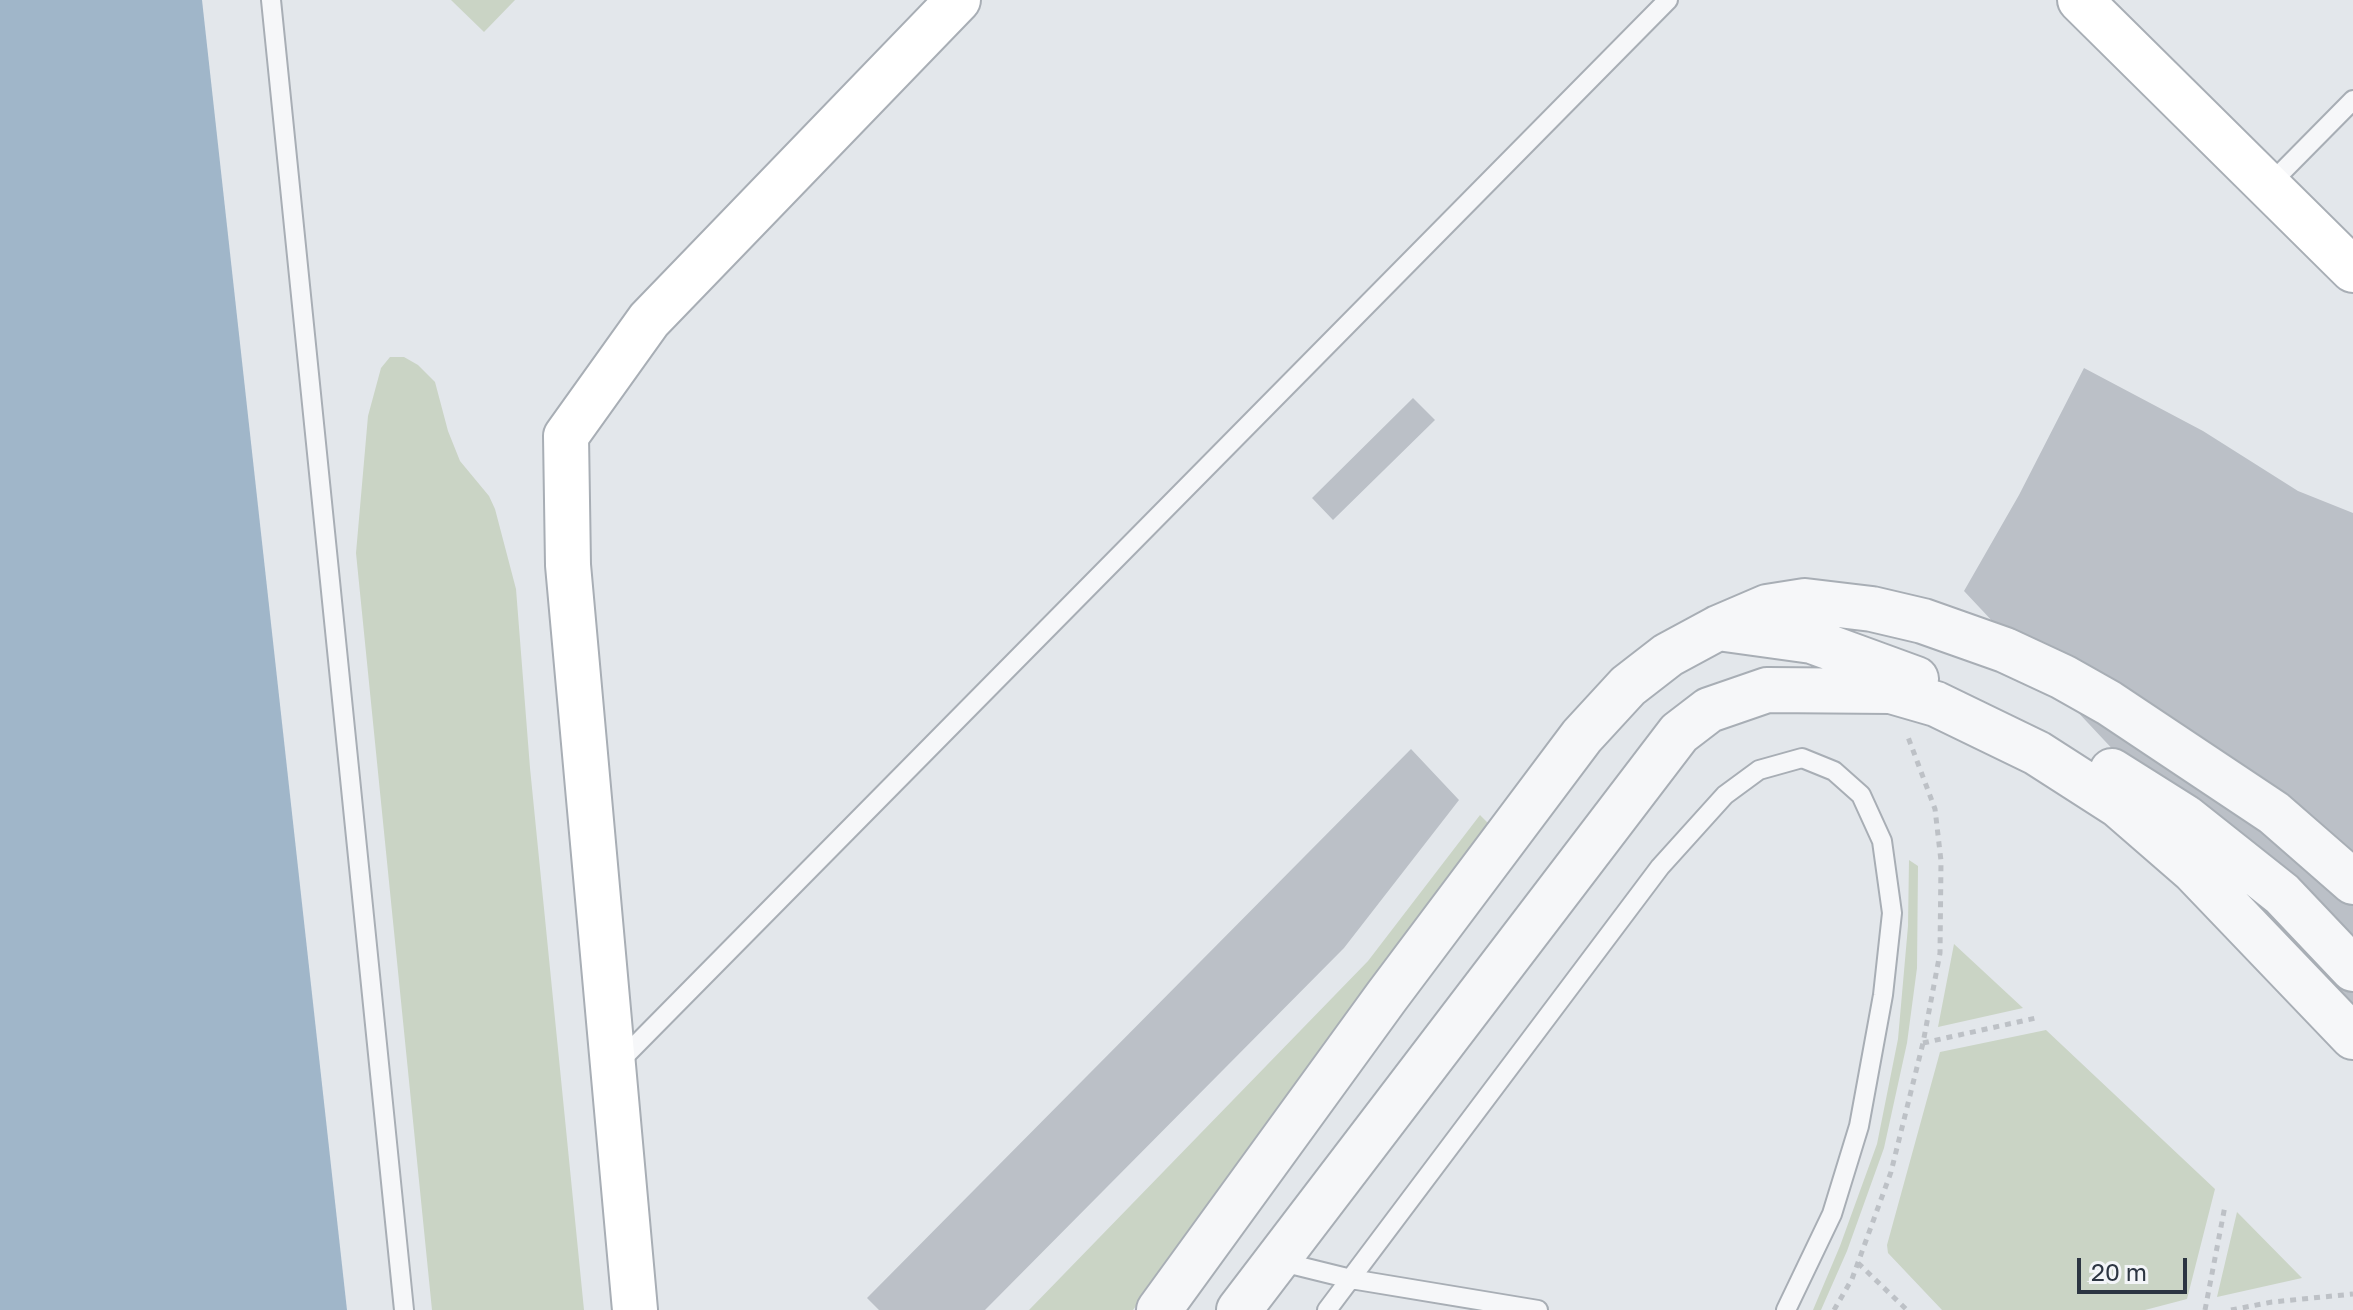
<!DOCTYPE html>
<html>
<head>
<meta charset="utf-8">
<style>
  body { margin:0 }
  #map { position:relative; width:2353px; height:1310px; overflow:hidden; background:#e3e7eb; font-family:"Golos Text",sans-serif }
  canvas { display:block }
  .scale { position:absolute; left:2077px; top:1258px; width:110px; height:36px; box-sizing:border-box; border:4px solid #2c3542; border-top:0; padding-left:10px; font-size:24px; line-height:28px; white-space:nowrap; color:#2c3542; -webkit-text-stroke:6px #f3f5f8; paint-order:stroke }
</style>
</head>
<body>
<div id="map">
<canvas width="2353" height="1310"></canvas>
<div class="scale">20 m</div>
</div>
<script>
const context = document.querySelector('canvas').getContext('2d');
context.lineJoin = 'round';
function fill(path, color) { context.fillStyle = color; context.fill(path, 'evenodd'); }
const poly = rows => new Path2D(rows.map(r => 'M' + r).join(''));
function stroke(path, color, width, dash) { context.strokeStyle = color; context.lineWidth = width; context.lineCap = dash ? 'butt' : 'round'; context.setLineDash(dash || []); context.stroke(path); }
const green = poly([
  [451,0,515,0,484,32],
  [390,357,404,357,418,365,435,382,448,431,460,461,489,496,495,509,516,589,530,768,584,1310,432,1310,356,553,368,416,381,368],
  [1480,815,1494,829,1133,1310,1029,1310,1368,961],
  [1909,860,1918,866,1917,968,1907,1043,1884,1148,1847,1251,1821,1310,1813,1310,1840,1246,1877,1144,1898,1039,1908,926],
  [1954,944,2023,1008,1938,1027],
  [2046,1030,2215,1189,2187,1299,2145,1310,1942,1310,1888,1253,1887,1245,1940,1052],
  [2237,1212,2302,1278,2217,1297]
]);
const water = poly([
  [0,0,202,0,347,1310,0,1310]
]);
const building = poly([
  [2084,368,2203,431,2298,491,2353,513,2353,1016,2119,756,1964,591,2019,495],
  [1413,398,1435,420,1333,520,1312,498],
  [1411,749,1459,800,1344,948,985,1310,879,1310,867,1298]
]);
const path = poly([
  [1923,1043,2036,1018],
  [1858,1263,1907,1310],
  [1834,1310,1852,1279,1891,1172,1923,1043,1940,953,1941,861,1935,809,1908,737],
  [2205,1310,2225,1206],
  [2231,1310,2272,1302,2353,1294]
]);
const service = poly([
  [271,0,404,1310],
  [2268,186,2353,100],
  [616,1065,1668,0],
  [1278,1261,1351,1279,1538,1310],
  [1327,1310,1660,867,1725,795,1759,770,1802,758,1834,771,1861,795,1882,841,1892,913,1883,995,1859,1126,1832,1214,1786,1310]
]);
const tertiary = poly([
  [1718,628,1812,641,1916,679],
  [2112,771,2185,817,2282,894,2353,969],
  [1159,1310,1387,996,1582,736,1628,686,1668,655,1718,628,1767,607,1805,601,1872,609,1923,621,2005,650,2063,677,2109,703,2274,813,2353,882],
  [1239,1310,1679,733,1709,710,1767,690,1891,691,1936,704,2037,753,2118,805,2194,871,2353,1037]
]);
const secondary = poly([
  [2080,0,2353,270],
  [635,1310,568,565,566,436,649,320,958,0]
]);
fill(green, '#cad4c5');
fill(water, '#a0b6c9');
fill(building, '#bbc0c7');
stroke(service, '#a8aeb5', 22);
stroke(tertiary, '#a8aeb5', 48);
stroke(secondary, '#a8aeb5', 48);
stroke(path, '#bdc1c6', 5, [6, 6]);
stroke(service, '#f6f7f9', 18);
stroke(tertiary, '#f6f7f9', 44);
stroke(secondary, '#fff', 44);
</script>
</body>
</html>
